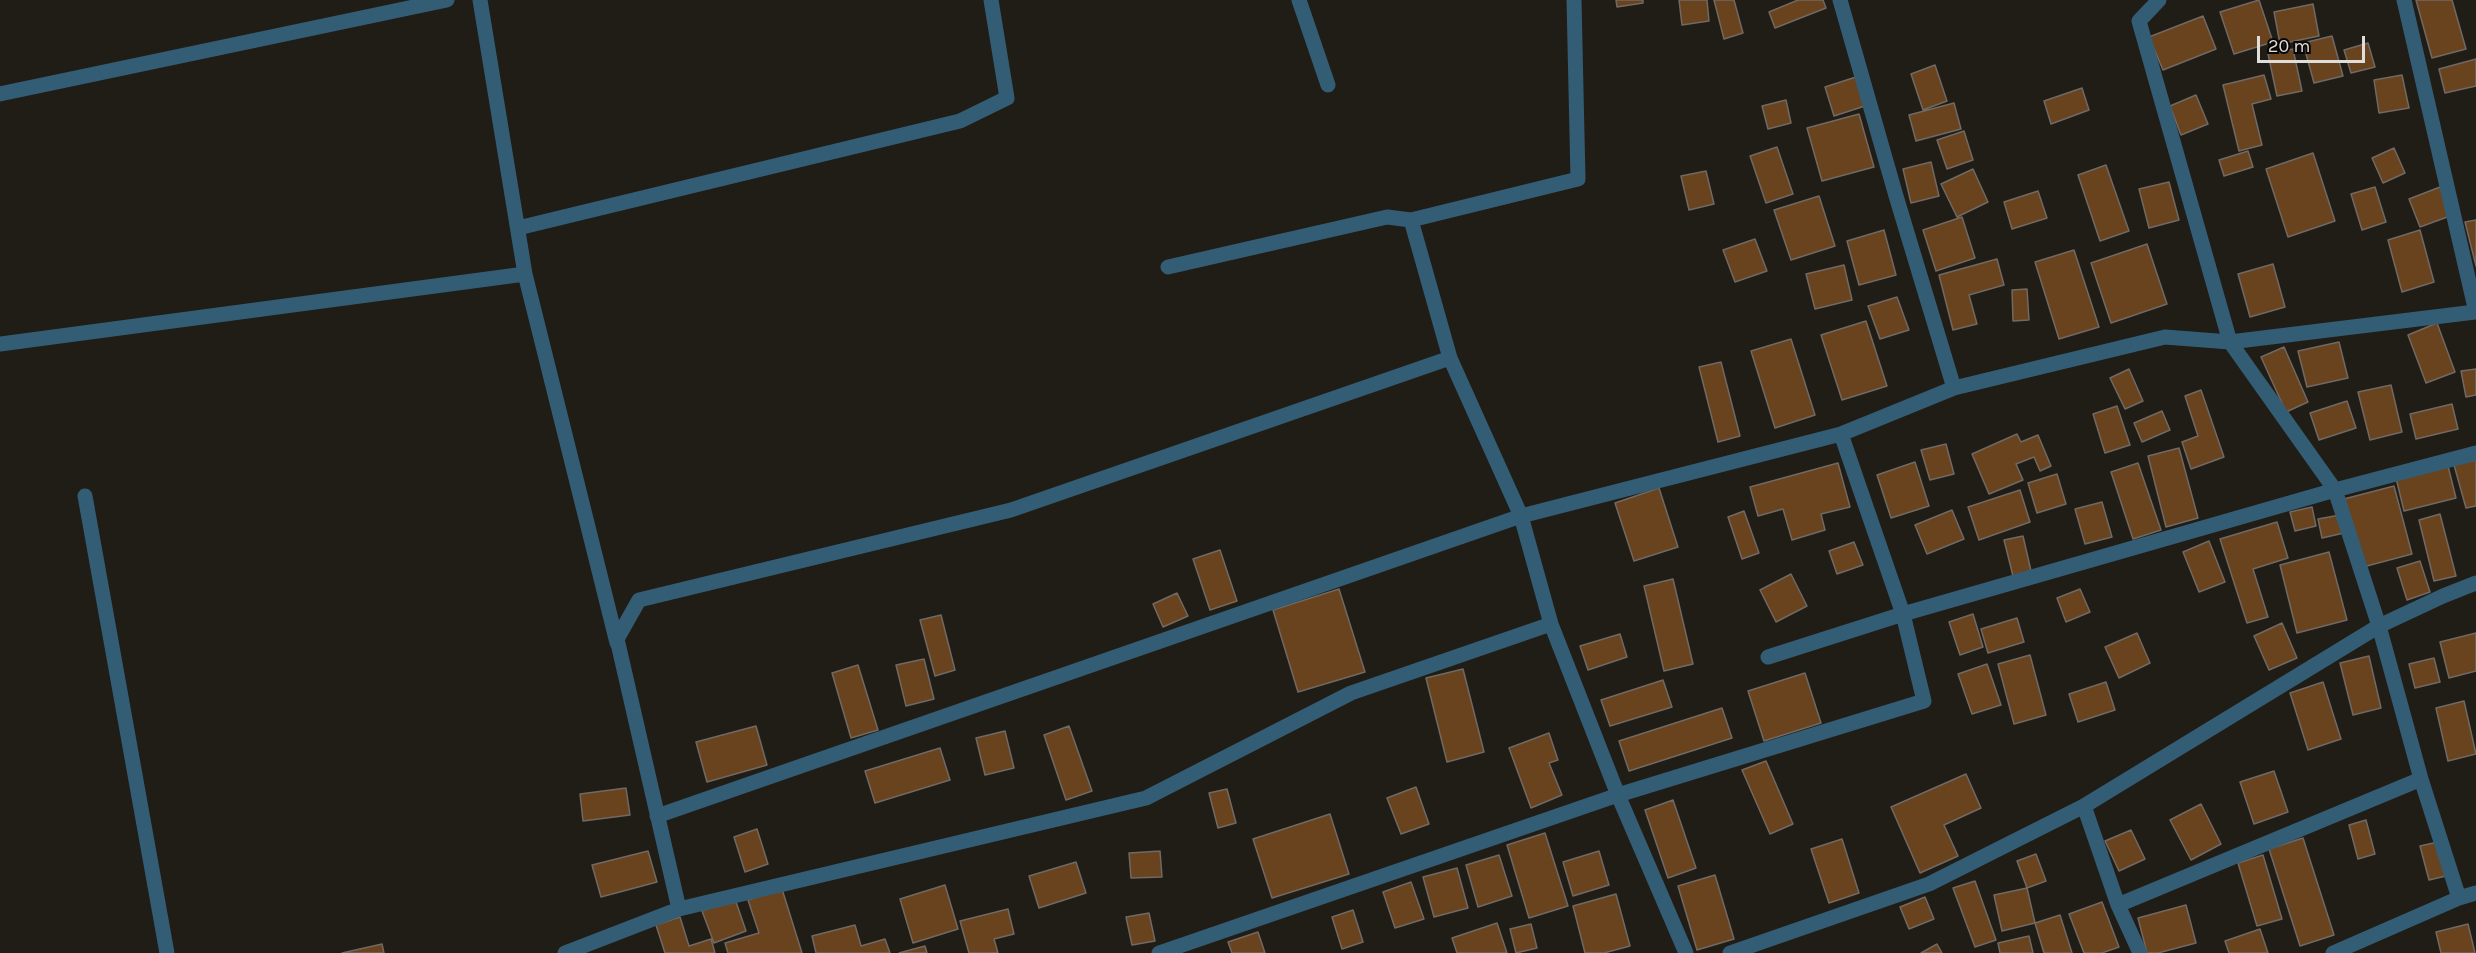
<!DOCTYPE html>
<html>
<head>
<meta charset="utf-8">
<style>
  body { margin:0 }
  #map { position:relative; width:2476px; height:953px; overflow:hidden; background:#201c16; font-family:Karla,sans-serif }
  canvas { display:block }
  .scale { position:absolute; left:2257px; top:36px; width:108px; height:27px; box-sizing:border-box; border:3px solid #e0deda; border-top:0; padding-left:8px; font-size:18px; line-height:21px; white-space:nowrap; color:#e0deda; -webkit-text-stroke:4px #080705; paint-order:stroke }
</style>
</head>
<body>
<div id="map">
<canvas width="2476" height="953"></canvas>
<div class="scale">20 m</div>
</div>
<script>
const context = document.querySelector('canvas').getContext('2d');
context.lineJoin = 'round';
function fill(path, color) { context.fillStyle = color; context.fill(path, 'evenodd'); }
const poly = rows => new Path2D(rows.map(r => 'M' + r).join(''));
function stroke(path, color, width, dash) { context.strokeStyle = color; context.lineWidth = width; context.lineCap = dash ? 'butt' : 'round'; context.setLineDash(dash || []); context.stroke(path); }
const building = poly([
  [1616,0,1643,0,1643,3,1617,7,1616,0],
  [1679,0,1707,0,1709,21,1682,25,1679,0],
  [1714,0,1734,0,1743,33,1724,39,1714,0],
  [1823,0,1826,8,1775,28,1769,12,1798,0,1823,0],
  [2259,0,2273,42,2234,54,2220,12,2259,0],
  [2416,0,2452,0,2466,49,2432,58,2416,0],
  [2313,4,2319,36,2280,44,2274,12,2313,4],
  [2203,16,2216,49,2163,70,2149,37,2203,16],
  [2332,36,2343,76,2314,83,2303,43,2332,36],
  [2368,43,2375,67,2351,73,2344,50,2368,43],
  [2293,49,2302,91,2277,96,2268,54,2293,49],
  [2476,59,2476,86,2445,93,2439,69,2476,59],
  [1935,65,1947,101,1923,110,1911,74,1935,65],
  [2264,75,2271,99,2252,104,2262,145,2239,151,2223,85,2264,75],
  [2402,75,2409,108,2379,113,2374,80,2402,75],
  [1859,76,1868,105,1834,116,1825,87,1859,76],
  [2082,88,2089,110,2051,124,2044,101,2082,88],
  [2196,95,2208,124,2181,135,2170,106,2196,95],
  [1786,100,1791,123,1768,129,1762,106,1786,100],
  [1954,103,1961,129,1916,141,1909,115,1954,103],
  [1859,114,1874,167,1822,181,1807,128,1859,114],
  [1964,131,1973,160,1947,169,1937,140,1964,131],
  [1777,147,1793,194,1766,203,1750,156,1777,147],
  [2394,148,2405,173,2383,183,2372,158,2394,148],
  [2248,151,2253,167,2224,176,2219,160,2248,151],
  [2313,153,2335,221,2288,237,2266,169,2313,153],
  [1931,162,1939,196,1911,203,1903,169,1931,162],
  [2106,165,2129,231,2100,241,2078,175,2106,165],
  [1973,169,1988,202,1957,217,1941,184,1973,169],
  [1706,171,1714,204,1689,210,1681,176,1706,171],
  [2169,182,2179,220,2149,228,2139,189,2169,182],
  [2375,187,2386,222,2362,230,2351,194,2375,187],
  [2440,187,2450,216,2420,227,2409,199,2440,187],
  [2038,191,2047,218,2012,229,2004,202,2038,191],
  [1819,196,1835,246,1791,260,1774,210,1819,196],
  [1962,217,1975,258,1936,271,1923,230,1962,217],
  [2476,220,2476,266,2465,222,2476,220],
  [1884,230,1896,275,1859,285,1847,241,1884,230],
  [2420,230,2434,282,2402,292,2388,240,2420,230],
  [1755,239,1767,271,1735,282,1723,250,1755,239],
  [2147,244,2167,304,2111,323,2091,263,2147,244],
  [2074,250,2099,327,2059,339,2035,262,2074,250],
  [1997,259,2004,285,1969,295,1977,324,1953,330,1939,275,1997,259],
  [2273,264,2285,307,2250,317,2238,274,2273,264],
  [1844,265,1852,300,1815,309,1806,274,1844,265],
  [2027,289,2029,320,2013,321,2012,290,2027,289],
  [1897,297,1909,330,1880,339,1868,306,1897,297],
  [1866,321,1887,386,1842,400,1821,335,1866,321],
  [2437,323,2455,372,2426,383,2408,335,2437,323],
  [1791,339,1815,415,1775,428,1751,351,1791,339],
  [2339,342,2348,378,2307,387,2298,351,2339,342],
  [2284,347,2308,402,2286,412,2261,357,2284,347],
  [1721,362,1740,436,1718,442,1699,367,1721,362],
  [2129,369,2143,401,2125,409,2110,378,2129,369],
  [2476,369,2476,395,2466,397,2461,371,2476,369],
  [2391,385,2402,432,2370,440,2358,392,2391,385],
  [2201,390,2224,457,2191,469,2182,442,2198,436,2185,396,2201,390],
  [2347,401,2356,428,2319,440,2310,413,2347,401],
  [2452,404,2458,429,2416,439,2410,414,2452,404],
  [2117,406,2130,445,2105,453,2093,414,2117,406],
  [2162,411,2170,430,2142,442,2134,423,2162,411],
  [2017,434,2021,442,2038,435,2051,466,2040,471,2034,457,2016,464,2023,480,1989,494,1972,454,2017,434],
  [1946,444,1954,474,1930,480,1921,450,1946,444],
  [2179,448,2198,518,2166,527,2148,456,2179,448],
  [2476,460,2476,506,2466,508,2454,465,2476,460],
  [1915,462,1929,506,1891,518,1877,475,1915,462],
  [2447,462,2456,498,2404,511,2395,474,2447,462],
  [1838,463,1850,507,1821,514,1825,530,1792,540,1783,509,1758,516,1750,487,1838,463],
  [2138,463,2161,530,2133,539,2111,472,2138,463],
  [2057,474,2066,504,2037,513,2028,483,2057,474],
  [2394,486,2412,554,2363,567,2344,499,2394,486],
  [1659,488,1678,547,1634,561,1615,503,1659,488],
  [2020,490,2030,522,1979,540,1968,507,2020,490],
  [2102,502,2112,537,2085,544,2075,509,2102,502],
  [2312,507,2316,526,2295,531,2290,512,2312,507],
  [1952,510,1964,539,1927,554,1915,525,1952,510],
  [1744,511,1759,553,1742,559,1728,517,1744,511],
  [2440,514,2456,576,2434,581,2419,520,2440,514],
  [2340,515,2344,533,2322,538,2318,519,2340,515],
  [2277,522,2288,558,2253,569,2268,617,2247,623,2220,539,2277,522],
  [2023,536,2031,571,2013,576,2004,540,2023,536],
  [2209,541,2225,582,2199,592,2183,552,2209,541],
  [1854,542,1863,565,1837,574,1829,551,1854,542],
  [1220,550,1237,601,1210,610,1193,559,1220,550],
  [2329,552,2347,620,2297,633,2280,565,2329,552],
  [2420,561,2430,592,2407,600,2397,568,2420,561],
  [1791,574,1807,606,1776,622,1760,590,1791,574],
  [1673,579,1693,664,1664,671,1644,586,1673,579],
  [1339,589,1365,672,1298,692,1273,610,1339,589],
  [2080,589,2090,612,2066,622,2057,598,2080,589],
  [1177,593,1188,616,1163,627,1153,604,1177,593],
  [1973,614,1983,647,1960,655,1949,622,1973,614],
  [941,615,955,670,935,676,920,620,941,615],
  [2017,618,2024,642,1988,653,1981,629,2017,618],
  [2282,623,2297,658,2269,670,2254,636,2282,623],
  [2137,633,2150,663,2119,678,2105,647,2137,633],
  [2476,633,2476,671,2449,678,2440,642,2476,633],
  [1620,634,1627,657,1588,670,1580,646,1620,634],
  [2030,655,2046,715,2014,724,1998,664,2030,655],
  [2369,656,2381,708,2353,715,2340,663,2369,656],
  [2434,658,2440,682,2415,688,2409,664,2434,658],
  [924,659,934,699,906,706,896,665,924,659],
  [1987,664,2001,705,1972,714,1958,674,1987,664],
  [858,665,878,730,851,738,832,673,858,665],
  [1463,669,1484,752,1447,762,1426,678,1463,669],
  [1805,673,1821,723,1764,741,1748,691,1805,673],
  [1663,680,1672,707,1610,726,1601,700,1663,680],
  [2106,682,2115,710,2078,722,2069,694,2106,682],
  [2323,682,2341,739,2308,750,2290,693,2323,682],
  [2464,701,2476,754,2448,761,2436,708,2464,701],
  [1722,708,1732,738,1629,771,1619,741,1722,708],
  [756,726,767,765,707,782,696,742,756,726],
  [1069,726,1092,791,1066,800,1044,735,1069,726],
  [1005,731,1014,768,985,775,976,738,1005,731],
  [1549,733,1558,760,1549,763,1562,795,1531,808,1509,748,1549,733],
  [940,748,950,780,875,803,865,771,940,748],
  [1766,761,1793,824,1770,834,1742,770,1766,761],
  [2274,771,2288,812,2254,824,2240,782,2274,771],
  [1966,774,1981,808,1944,825,1958,856,1920,873,1891,807,1966,774],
  [1416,787,1429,824,1401,834,1387,798,1416,787],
  [626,788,630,815,583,821,580,794,626,788],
  [1227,789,1236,823,1218,828,1209,793,1227,789],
  [1673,800,1696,868,1668,878,1645,810,1673,800],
  [2201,804,2221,844,2191,860,2170,820,2201,804],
  [1330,814,1349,874,1272,898,1253,839,1330,814],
  [2366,820,2375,854,2358,859,2349,825,2366,820],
  [757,829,768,864,745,872,734,837,757,829],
  [2131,830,2145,859,2119,871,2105,841,2131,830],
  [1545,833,1568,906,1529,918,1507,845,1545,833],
  [2303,838,2334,935,2300,946,2269,849,2303,838],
  [1842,839,1859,893,1829,903,1811,849,1842,839],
  [2438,842,2446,876,2429,880,2420,846,2438,842],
  [648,851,657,882,601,897,592,865,648,851],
  [1160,851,1162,877,1131,878,1129,853,1160,851],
  [1599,851,1609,885,1573,896,1563,862,1599,851],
  [2036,854,2046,881,2027,888,2017,861,2036,854],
  [1499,855,1512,896,1478,907,1466,865,1499,855],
  [2263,855,2282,919,2257,926,2238,863,2263,855],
  [1076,862,1086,893,1039,908,1029,876,1076,862],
  [1457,868,1468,908,1434,917,1423,877,1457,868],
  [1715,875,1734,939,1697,950,1678,886,1715,875],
  [1975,881,1996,940,1975,947,1953,888,1975,881],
  [1411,882,1424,919,1395,928,1383,892,1411,882],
  [945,885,958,929,913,943,900,899,945,885],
  [2027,888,2035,923,2002,931,1994,895,2027,888],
  [782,889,802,953,728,953,725,943,759,933,748,900,782,889],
  [1616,894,1630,946,1604,953,1585,953,1573,906,1616,894],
  [1925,897,1934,919,1909,929,1900,907,1925,897],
  [735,899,746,931,714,943,702,911,735,899],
  [2102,902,2119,947,2102,953,2084,953,2069,914,2102,902],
  [2186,905,2196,943,2158,953,2147,953,2138,918,2186,905],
  [1008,909,1014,934,994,939,998,953,969,953,960,921,1008,909],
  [1353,910,1363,942,1342,949,1332,917,1353,910],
  [1149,913,1155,941,1132,945,1126,917,1149,913],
  [2060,915,2072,953,2044,953,2035,923,2060,915],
  [680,917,689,946,711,939,715,953,665,953,656,925,680,917],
  [1497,923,1507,953,1457,953,1452,938,1497,923],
  [1531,924,1537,948,1516,953,1510,929,1531,924],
  [2468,924,2475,953,2441,953,2436,932,2468,924],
  [855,925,861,946,885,939,890,953,816,953,812,936,855,925],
  [2260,929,2268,953,2229,953,2225,941,2260,929],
  [1258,932,1265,953,1232,953,1228,942,1258,932],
  [2029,936,2033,953,2000,953,1998,943,2029,936],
  [382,944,384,953,342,953,382,944],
  [1937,944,1942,953,1921,953,1937,944],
  [925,946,927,953,899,953,925,946]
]);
const minor = poly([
  [1299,0,1328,85],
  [1840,0,1896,196,1954,388],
  [2159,0,2139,21,2230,342,2475,312],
  [2404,0,2476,312],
  [0,94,447,0],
  [1411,220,1450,358,1521,516,1551,624,1618,795,1686,953],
  [518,228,960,121,1007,98,991,0],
  [1168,267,1387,217,1411,220,1578,179,1574,0],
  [525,274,617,643],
  [0,344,525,274,480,0],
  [85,496,167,953],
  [1768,657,1903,614,1841,434],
  [657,816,1521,516,1841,434,1954,388,2165,337,2230,342,2335,490,2379,626,2421,779,2459,898,2476,893],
  [2118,905,2421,779],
  [679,909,617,639,639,600,1011,510,1450,358],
  [565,953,679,909,1146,798,1351,693,1551,624],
  [1159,953,1618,795,1924,701,1903,614,2335,490,2476,453],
  [1730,953,1929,884,2084,806],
  [2140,953,2118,905,2084,806,2379,626,2443,596,2476,583],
  [2333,953,2459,898]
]);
fill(building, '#69431e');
stroke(building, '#706964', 1.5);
stroke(minor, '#335d74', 15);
</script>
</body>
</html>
